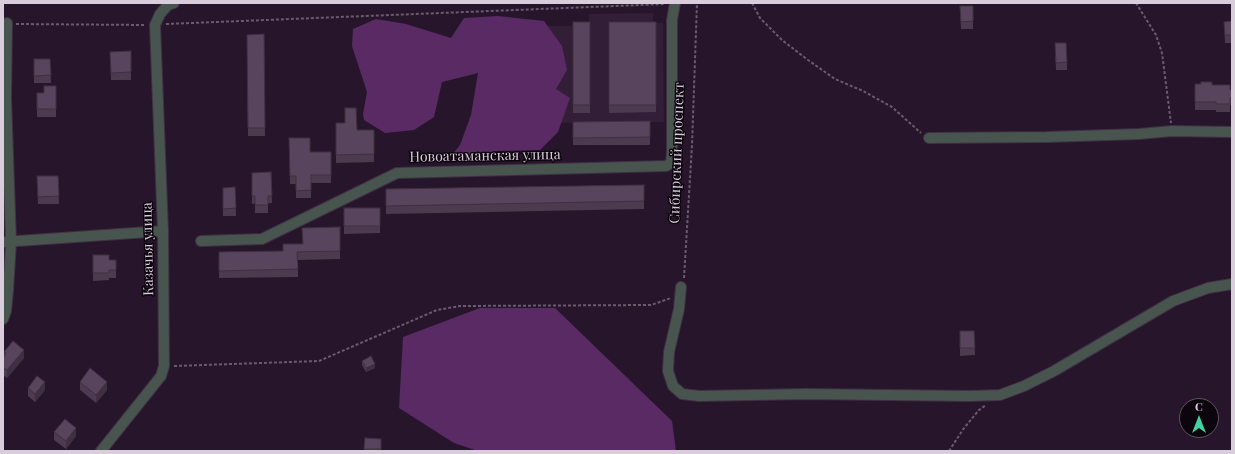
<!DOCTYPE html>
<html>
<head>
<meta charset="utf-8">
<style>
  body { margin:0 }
  #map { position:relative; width:1235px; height:454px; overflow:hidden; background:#27162b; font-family:"Playfair Display",serif }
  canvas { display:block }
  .frame { position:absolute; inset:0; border:4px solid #d9cddc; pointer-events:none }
  .north { position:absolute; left:1179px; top:398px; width:40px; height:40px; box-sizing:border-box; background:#0c050e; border:1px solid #5e5560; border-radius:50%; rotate:0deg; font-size:11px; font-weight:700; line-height:16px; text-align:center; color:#d9cddc }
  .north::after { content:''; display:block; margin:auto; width:14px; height:18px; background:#41d4a1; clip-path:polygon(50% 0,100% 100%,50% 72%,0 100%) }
</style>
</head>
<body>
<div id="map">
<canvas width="1235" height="454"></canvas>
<div class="frame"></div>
<div class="north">С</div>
</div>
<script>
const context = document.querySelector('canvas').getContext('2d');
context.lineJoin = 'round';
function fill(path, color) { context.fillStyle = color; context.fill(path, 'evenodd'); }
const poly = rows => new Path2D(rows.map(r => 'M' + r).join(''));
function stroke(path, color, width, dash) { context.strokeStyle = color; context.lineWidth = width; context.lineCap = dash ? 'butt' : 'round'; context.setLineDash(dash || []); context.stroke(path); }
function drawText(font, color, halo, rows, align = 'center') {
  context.font = font + ' "Playfair Display",serif'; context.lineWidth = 3; context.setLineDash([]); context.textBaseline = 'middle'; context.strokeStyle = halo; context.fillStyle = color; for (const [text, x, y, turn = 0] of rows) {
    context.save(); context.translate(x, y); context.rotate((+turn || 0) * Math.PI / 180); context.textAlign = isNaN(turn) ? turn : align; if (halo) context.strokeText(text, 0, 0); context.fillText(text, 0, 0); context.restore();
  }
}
const built = poly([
  [653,13,653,23,663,23,664,122,546,123,545,26,589,26,589,14]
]);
const forest = poly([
  [498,16,544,21,562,46,567,70,556,89,570,98,558,132,540,150,496,151,456,162,452,155,460,145,471,115,478,73,442,82,434,117,414,130,385,133,364,120,363,114,367,92,352,46,353,29,376,19,406,24,451,38,464,18],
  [480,308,555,308,672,421,676,451,478,451,454,443,399,408,403,337]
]);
const path = poly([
  [752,3,760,18,782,40,808,60,835,79,863,91,892,107,921,133],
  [1136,3,1156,35,1162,53,1171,123],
  [16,24,146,25],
  [166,24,665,4],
  [684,278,692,145,697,3],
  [174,366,319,361,437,310,460,306,651,305,671,298],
  [949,451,964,428,979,410,986,405]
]);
const street = poly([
  [929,138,1047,137,1139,134,1172,131,1232,132],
  [201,241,262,239,397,173,666,166,671,163,672,153,672,20,675,3],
  [3,242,163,231],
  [681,287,679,309,669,352,668,371,673,386,682,394,699,396,806,394,970,396,1000,395,1024,386,1054,371,1173,301,1208,288,1232,284],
  [3,319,6,311,8,291,11,242,6,98,7,23],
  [101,451,161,376,164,366,163,231,155,25,160,14,168,5,174,3]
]);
const wall = poly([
  [960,6,973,6,973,29,961,29],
  [1232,21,1232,43,1225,43,1224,22],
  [573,22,590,22,590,113,573,113],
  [609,22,656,22,656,112,609,113],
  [264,34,265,136,248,136,247,35],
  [1055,43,1067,62,1067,70,1056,70],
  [131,51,131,80,111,80,110,52],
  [34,59,50,59,51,83,34,83],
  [1195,84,1212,85,1230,90,1232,90,1232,105,1230,105,1230,112,1216,112,1216,110,1195,110],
  [56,86,56,117,37,117,37,93,44,93],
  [650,121,650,145,573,145,573,122],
  [336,123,357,130,374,130,374,162,336,163],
  [289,138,310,152,331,152,331,183,311,183,311,198,296,198,296,184,290,184],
  [271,172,272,203,268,203,268,213,255,213,255,203,252,204,252,173],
  [37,176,58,176,59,204,38,204],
  [644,185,644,209,386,214,386,189],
  [235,187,236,216,223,216,223,188],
  [344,208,380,226,380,233,344,234],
  [340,227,340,259,298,260,298,277,219,278,219,252,283,251,303,244],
  [93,255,109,260,116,260,116,278,109,278,109,280,93,281],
  [960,331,974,331,975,355,960,356],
  [4,352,24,358,7,378,3,375,3,358,4,356],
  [362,361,375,368,366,372,362,365],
  [80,382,107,390,96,403,80,390],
  [28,388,45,390,35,402,28,396],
  [54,432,76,436,66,449,54,440],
  [365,438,381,439,381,451,364,451]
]);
const shadedWall = poly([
  [24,350,24,358,7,378,7,370],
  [375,364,375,368,366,372,366,368],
  [45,382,45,390,35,402,35,394],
  [107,382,107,390,96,403,96,395],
  [76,428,76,436,66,449,66,441]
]);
const building = poly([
  [960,6,973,6,973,21,961,22,960,6],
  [1232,21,1232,35,1225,35,1224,22,1232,21],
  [573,22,590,22,590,105,573,105,573,22],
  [609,22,656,22,656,105,609,105,609,22],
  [264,34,265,128,248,128,247,35,264,34],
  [1055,43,1066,43,1067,62,1056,63,1055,43],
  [131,51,131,72,111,73,110,52,131,51],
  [34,59,50,59,51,75,34,76,34,59],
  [1201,82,1212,82,1212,85,1230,85,1230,90,1232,90,1232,98,1230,98,1230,104,1216,104,1216,102,1195,102,1195,84,1201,84,1201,82],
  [44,86,56,86,56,109,37,109,37,93,44,93,44,86],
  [345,108,356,108,357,130,374,130,374,154,336,155,336,123,345,123,345,108],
  [650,121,650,137,573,138,573,122,650,121],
  [289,138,310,138,310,152,331,152,331,175,311,175,311,190,296,191,296,176,290,176,289,138],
  [271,172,272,196,268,196,268,205,255,205,255,196,252,196,252,173,271,172],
  [37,176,58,176,59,196,38,197,37,176],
  [644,185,644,201,386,206,386,189,644,185],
  [235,187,236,208,223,209,223,188,235,187],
  [344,208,380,208,380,226,344,226,344,208],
  [340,227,340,251,297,252,298,269,219,271,219,252,283,251,283,244,303,244,302,228,340,227],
  [93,255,109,255,109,260,116,260,116,270,109,270,109,273,93,273,93,255],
  [960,331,974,331,975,348,960,348,960,331],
  [13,341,24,350,7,370,3,367,3,358,6,353,4,352,13,341],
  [371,356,375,364,366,368,362,361,371,356],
  [90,368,107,382,96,395,80,382,90,368],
  [37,376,45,382,35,394,28,388,37,376],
  [65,419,76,428,66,441,54,432,65,419],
  [365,438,381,439,381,449,364,449,365,438]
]);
const streetNames = [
  ["Сибирский проспект",677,153,-88],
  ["Новоатаманская улица",485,156,-1],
  ["Казачья улица",148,249,-91]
];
fill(built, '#321e37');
fill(forest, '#5a2a64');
stroke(street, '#403044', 12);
stroke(path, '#6a5b6d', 2, [3, 2]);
stroke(street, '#47554e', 10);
fill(wall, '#4c3a4f');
fill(shadedWall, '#3e3040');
fill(building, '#58445c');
stroke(building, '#3e3040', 1);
drawText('14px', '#d9cddc', '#0c050e', streetNames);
</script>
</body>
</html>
